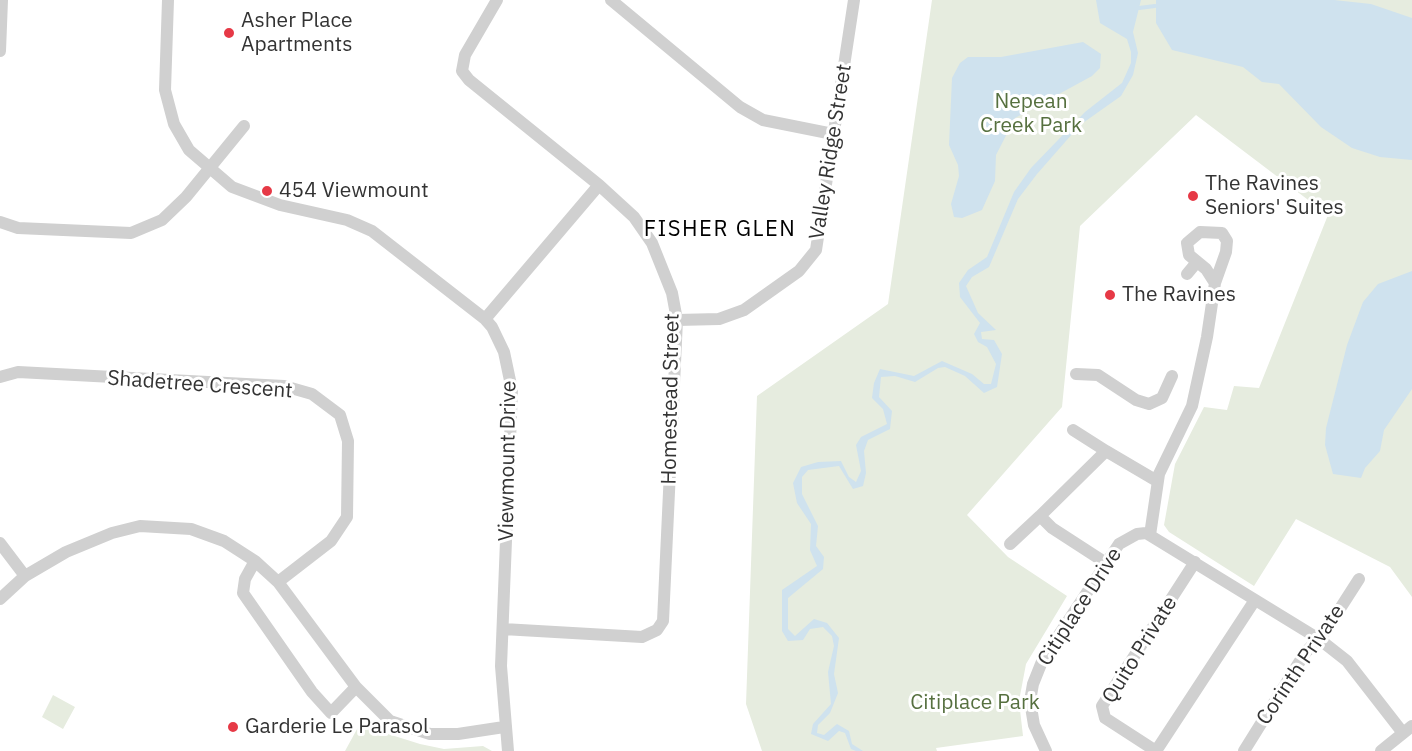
<!DOCTYPE html>
<html>
<head>
<meta charset="utf-8">
<style>
  body { margin:0 }
  canvas { display:block; background:#fff }
</style>
</head>
<body>
<canvas width="1412" height="751"></canvas>
<script>
const context = document.querySelector('canvas').getContext('2d');
context.lineJoin = 'round';
function fill(path, color) { context.fillStyle = color; context.fill(path, 'evenodd'); }
const poly = rows => new Path2D(rows.map(r => 'M' + r).join(''));
function stroke(path, color, width, dash) { context.strokeStyle = color; context.lineWidth = width; context.lineCap = dash ? 'butt' : 'round'; context.setLineDash(dash || []); context.stroke(path); }
function drawText(font, color, halo, rows, align = 'center') {
  context.font = font + ' "IBM Plex Sans",sans-serif'; context.lineWidth = 6; context.setLineDash([]); context.textBaseline = 'middle'; context.strokeStyle = halo; context.fillStyle = color; for (const [text, x, y, turn = 0] of rows) {
    context.save(); context.translate(x, y); context.rotate((+turn || 0) * Math.PI / 180); context.textAlign = isNaN(turn) ? turn : align; if (halo) context.strokeText(text, 0, 0); context.fillText(text, 0, 0); context.restore();
  }
}
const green = poly([
  [932,0,1412,0,1412,597,1390,567,1296,519,1254,586,1169,532,1164,525,1175,464,1204,407,1227,410,1234,386,1259,388,1328,215,1196,115,1080,226,1062,407,967,515,1008,557,1067,596,1026,664,1019,701,1023,736,936,748,937,751,762,751,746,704,757,396,888,304],
  [53,695,75,707,63,729,42,717],
  [362,720,385,733,420,744,444,749,483,746,492,751,345,751]
]);
const water = poly([
  [1096,0,1141,0,1133,32,1138,53,1133,75,1121,96,1080,125,1037,174,1018,199,989,267,972,277,966,286,978,313,996,330,981,332,982,339,994,340,1002,354,997,387,984,393,965,376,945,367,938,368,915,382,895,376,881,377,879,397,892,411,890,429,868,440,864,451,866,473,863,486,853,489,839,466,808,470,802,477,802,494,818,526,816,546,824,557,823,569,788,598,788,629,795,636,814,619,827,623,839,638,834,674,838,693,830,713,818,725,817,733,824,735,837,724,849,731,852,744,863,751,856,751,851,749,845,733,839,731,828,741,811,734,813,724,831,704,828,672,834,646,832,636,823,627,810,629,803,640,788,641,782,631,782,590,817,566,810,550,811,524,797,503,793,483,801,467,818,462,841,461,849,477,856,482,861,471,856,445,861,437,887,424,883,409,872,398,874,383,880,369,914,376,942,361,972,374,984,384,991,384,996,364,987,347,978,342,974,334,980,323,960,297,959,283,968,270,987,257,1014,192,1031,168,1085,112,1122,83,1131,63,1131,52,1127,39,1100,23],
  [1156,0,1334,0,1371,4,1412,18,1412,160,1380,157,1352,148,1321,127,1279,84,1262,82,1243,67,1172,50,1156,23],
  [1083,42,1101,54,1100,68,1092,76,1015,118,996,155,995,181,982,210,962,218,954,217,951,204,959,176,958,165,949,145,952,78,960,63,968,57,1001,57],
  [1412,271,1412,389,1384,430,1380,451,1365,468,1361,478,1333,474,1325,445,1326,428,1347,345,1363,302,1378,284]
]);
const stream = poly([
  [1139,8,1155,6]
]);
const minor = poly([
  [168,0,165,90,174,124,189,150,232,187,280,205,347,220,372,231,485,319,492,327,504,352,512,390,501,666,508,751],
  [497,0,465,55,462,71,469,80,599,185,634,217,652,243,672,293,677,320,663,621,657,630,642,637,503,629],
  [611,0,740,107,763,120,833,134],
  [0,51,2,0],
  [0,222,18,228,131,233,162,220,186,197,244,126],
  [1187,274,1197,262],
  [485,319,599,185],
  [677,320,719,319,744,310,799,271,816,250,854,0],
  [1076,374,1098,375,1136,400,1149,404,1162,398,1172,376],
  [0,377,18,372,284,386,312,394,340,415,348,441,347,517,331,541,278,582],
  [1073,430,1106,451],
  [1150,535,1159,474,1192,406,1207,337,1215,283,1226,252,1227,241,1222,233,1200,232,1187,243,1189,255,1206,269,1215,283],
  [0,543,25,576],
  [1010,544,1040,516],
  [255,561,245,579,243,593,312,692,331,713,356,687],
  [1106,563,1052,528,1040,516,1106,451,1157,481],
  [0,599,25,576,66,552,112,533,140,526,191,529,224,541,255,561,278,582,356,687,390,721,430,734,458,734,504,727],
  [1046,751,1034,725,1030,701,1033,684,1043,659,1119,544,1137,534,1146,533,1319,639,1347,661,1403,733],
  [1156,751,1105,718,1102,706,1195,562],
  [1156,751,1255,600],
  [1244,751,1305,653,1325,632,1359,579],
  [1381,751,1412,726]
]);
const markers = [
  [229,33,6,"#e63946"],
  [267,191,6,"#e63946"],
  [1193,196,6,"#e63946"],
  [1110,295,6,"#e63946"],
  [233,727,6,"#e63946"]
];
const poiNames = [
  ["Asher Place",241,21],
  ["Apartments",241,45],
  ["The Ravines",1205,184],
  ["Seniors' Suites",1205,208],
  ["454 Viewmount",279,191],
  ["The Ravines",1122,295],
  ["Garderie Le Parasol",245,727]
];
const parkNames = [
  ["Nepean",1031,102],
  ["Creek Park",1031,126],
  ["Citiplace Park",975,703]
];
const streetNames = [
  ["Valley Ridge Street",831,152,-81],
  ["Shadetree Crescent",200,385,4],
  ["Homestead Street",671,399,-89],
  ["Viewmount Drive",508,461,-89],
  ["Citiplace Drive",1080,607,-57],
  ["Quito Private",1140,650,-58],
  ["Corinth Private",1301,665,-56]
];
const neighbourhoodNames = [
  ["FISHER GLEN",720,230]
];
fill(green, '#e6ecdf');
fill(water, '#cfe2ee');
stroke(stream, '#cfe2ee', 4);
stroke(minor, '#d0d0d0', 12);
for (const [x, y, r, color] of markers) { const dot = new Path2D(); dot.arc(x, y, r, 0, 2 * Math.PI); context.fillStyle = color; context.fill(dot); stroke(dot, '#fff', 2); }
drawText('21px', '#333', '#fff', poiNames, 'left');
drawText('21px', '#56703f', '#fff', parkNames);
drawText('21px', '#333', '#fff', streetNames);
context.letterSpacing = '1.5px';
drawText('22px', '#000', '#fff', neighbourhoodNames);
context.letterSpacing = '0px';
</script>
</body>
</html>
